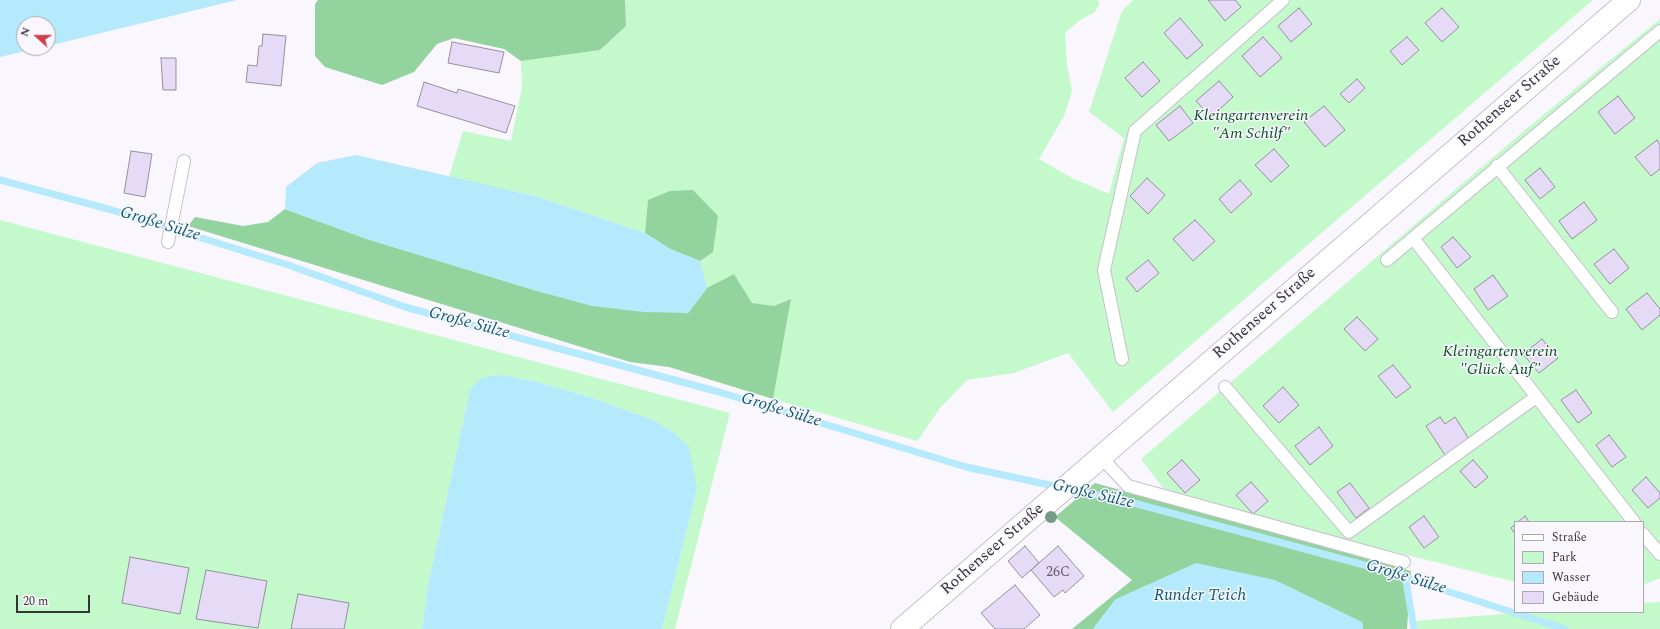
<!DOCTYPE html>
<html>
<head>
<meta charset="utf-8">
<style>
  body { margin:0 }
  #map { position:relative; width:1660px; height:629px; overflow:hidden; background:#f9f6fe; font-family:Spectral,serif }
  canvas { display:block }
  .legend { position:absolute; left:1514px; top:521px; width:130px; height:92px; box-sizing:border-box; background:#f9f6fe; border:1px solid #aba9af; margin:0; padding:5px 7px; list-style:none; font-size:12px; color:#363539 }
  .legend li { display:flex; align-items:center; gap:8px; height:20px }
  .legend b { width:20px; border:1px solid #aba9af }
  .north { position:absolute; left:16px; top:16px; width:40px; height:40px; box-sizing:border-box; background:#f9f6fe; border:1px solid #aba9af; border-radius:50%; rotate:291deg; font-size:11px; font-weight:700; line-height:16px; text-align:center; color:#363539 }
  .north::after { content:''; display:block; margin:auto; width:14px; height:18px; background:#d04049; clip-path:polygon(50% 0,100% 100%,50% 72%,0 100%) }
  .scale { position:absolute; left:16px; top:595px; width:74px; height:18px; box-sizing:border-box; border:2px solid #363539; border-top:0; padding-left:5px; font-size:12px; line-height:14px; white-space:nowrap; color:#363539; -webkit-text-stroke:3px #f9f6fe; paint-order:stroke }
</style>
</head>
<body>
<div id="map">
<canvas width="1660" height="629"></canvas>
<ul class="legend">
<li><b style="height:5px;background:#fff"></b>Straße</li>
<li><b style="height:11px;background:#c3f9cb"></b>Park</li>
<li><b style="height:11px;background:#b5eafd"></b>Wasser</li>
<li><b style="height:11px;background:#e6dbf7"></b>Gebäude</li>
</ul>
<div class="north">N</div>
<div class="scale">20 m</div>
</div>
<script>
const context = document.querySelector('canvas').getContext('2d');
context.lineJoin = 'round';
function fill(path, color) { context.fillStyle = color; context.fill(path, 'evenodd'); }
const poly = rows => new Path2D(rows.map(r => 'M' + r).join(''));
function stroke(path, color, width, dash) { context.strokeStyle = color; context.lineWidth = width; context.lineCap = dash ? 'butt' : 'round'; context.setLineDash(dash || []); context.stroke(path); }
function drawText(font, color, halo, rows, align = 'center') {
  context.font = font + ' Spectral,serif'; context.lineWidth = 3; context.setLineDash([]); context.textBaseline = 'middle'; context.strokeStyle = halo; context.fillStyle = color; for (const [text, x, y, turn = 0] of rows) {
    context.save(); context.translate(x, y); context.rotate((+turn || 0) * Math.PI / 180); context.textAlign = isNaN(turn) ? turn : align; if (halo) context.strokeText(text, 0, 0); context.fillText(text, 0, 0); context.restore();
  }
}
const green = poly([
  [625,0,1098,0,1100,3,1095,12,1080,20,1065,33,1067,65,1072,91,1064,116,1039,159,1072,178,1109,194,1124,138,1089,112,1122,11,1133,0,1593,0,1113,412,1068,353,1014,373,967,380,940,408,917,441,773,399,791,299,774,306,751,303,734,274,707,288,700,261,713,252,648,200,645,233,535,196,449,177,463,131,511,141,522,87,521,61,600,50,626,26],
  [1660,19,1660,578,1643,585,1643,522,1515,522,1515,582,1251,516,1163,488,1141,459,1525,130],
  [0,220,730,413,675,629,662,629,697,488,673,432,653,420,593,398,534,381,501,375,490,376,471,388,468,398,427,590,422,629,0,629],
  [1660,602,1660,629,1413,629,1415,621,1529,612,1643,612,1643,603]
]);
const forest = poly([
  [318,0,625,0,626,26,600,50,521,61,504,49,454,38,437,44,414,72,382,85,325,67,315,56,315,4],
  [693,190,718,216,713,252,700,261,670,249,645,233,648,200,670,191],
  [285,209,367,239,544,293,688,313,707,288,734,274,752,303,774,306,791,299,773,399,669,367,630,362,188,226,195,217,243,226,268,222],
  [1095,483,1411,571,1407,629,1363,629,1362,622,1116,599,1093,629,1072,629,1132,580,1055,517]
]);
const water = poly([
  [0,0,237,0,48,46,48,24,24,24,24,48,38,48,0,57],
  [356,155,535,196,645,233,670,249,700,261,707,288,688,313,643,312,592,306,544,293,367,239,285,209,286,187,317,163],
  [501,375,534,381,593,398,653,420,673,432,689,447,697,488,662,629,422,629,427,590,468,398,471,388,480,379,490,376],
  [1196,563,1275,580,1362,622,1363,629,1093,629,1116,599]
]);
const stream = poly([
  [0,180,112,210,288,265,405,307,719,392,966,467,1059,487],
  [1069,489,1130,502,1405,576,1409,579,1565,629],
  [1405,576,1414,629]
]);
const building = poly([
  [1208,0,1235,0,1241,7,1225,21,1208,0],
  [1299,8,1312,24,1291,42,1278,26,1299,8],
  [1442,8,1459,27,1442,42,1425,23,1442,8],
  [1180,18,1203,45,1187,59,1164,33,1180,18],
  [263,34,286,36,281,86,246,82,248,65,257,66,259,46,262,46,263,34],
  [1263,37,1282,58,1260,77,1242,56,1263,37],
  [1407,37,1419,50,1402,65,1390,51,1407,37],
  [452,42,504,52,499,73,448,63,452,42],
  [161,58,176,58,176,90,163,90,161,58],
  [1143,62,1160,81,1142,97,1125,78,1143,62],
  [1357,79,1365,88,1349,103,1340,94,1357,79],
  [1219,81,1233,97,1211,117,1196,101,1219,81],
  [424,82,457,93,458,89,515,106,506,133,417,106,424,82],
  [1618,96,1635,118,1615,134,1598,112,1618,96],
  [1180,106,1193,123,1169,141,1156,125,1180,106],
  [1324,106,1345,130,1325,147,1304,122,1324,106],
  [1657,140,1660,145,1660,169,1651,176,1635,157,1657,140],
  [1274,149,1289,166,1271,182,1255,165,1274,149],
  [131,151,152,154,145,197,124,193,131,151],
  [1540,168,1555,187,1540,199,1525,180,1540,168],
  [1147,178,1165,195,1148,214,1130,196,1147,178],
  [1240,180,1252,194,1231,213,1219,199,1240,180],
  [1584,202,1597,220,1572,239,1559,221,1584,202],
  [1195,220,1215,241,1193,261,1173,239,1195,220],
  [1453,237,1471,257,1457,268,1441,247,1453,237],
  [1614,249,1629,268,1610,284,1594,264,1614,249],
  [1148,260,1159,273,1137,292,1126,278,1148,260],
  [1493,275,1508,296,1488,310,1474,289,1493,275],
  [1647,293,1660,309,1660,315,1642,330,1626,309,1647,293],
  [1357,317,1378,339,1365,351,1344,329,1357,317],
  [1542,339,1558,358,1539,373,1523,354,1542,339],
  [1393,365,1411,387,1396,398,1378,376,1393,365],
  [1283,387,1299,405,1279,423,1263,406,1283,387],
  [1576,390,1592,413,1578,423,1561,400,1576,390],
  [1440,417,1445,424,1455,417,1469,439,1445,455,1426,426,1440,417],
  [1319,427,1333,446,1310,465,1295,446,1319,427],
  [1609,435,1626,457,1612,467,1596,445,1609,435],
  [1182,460,1200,480,1185,493,1167,473,1182,460],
  [1473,460,1488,477,1475,488,1460,471,1473,460],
  [1646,477,1660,493,1660,498,1648,508,1632,490,1646,477],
  [1251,482,1268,501,1253,514,1236,495,1251,482],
  [1350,483,1369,508,1356,518,1337,492,1350,483],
  [1424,516,1439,537,1424,548,1409,527,1424,516],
  [1525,516,1529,522,1518,522,1525,516],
  [1515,524,1515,534,1511,528,1515,524],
  [1025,546,1039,563,1022,578,1008,561,1025,546],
  [1058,546,1084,576,1065,593,1063,590,1054,597,1031,570,1058,546],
  [130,557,189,568,180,614,122,603,130,557],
  [206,570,267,581,258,628,196,619,206,570],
  [1015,585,1040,615,1024,629,995,629,981,613,1015,585],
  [298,594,349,603,344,629,291,629,298,594]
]);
const service = poly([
  [1497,166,1612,312],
  [1413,238,1634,522],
  [168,242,184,161],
  [1387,260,1660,31],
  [1122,359,1104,270,1135,131,1283,0],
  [1225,387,1349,532,1536,397],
  [1100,456,1128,486,1404,562],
  [1643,534,1660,554]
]);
const tertiary = poly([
  [902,629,1629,0]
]);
const trees = [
  [1051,517]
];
const numberNames = [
  ["26C",1058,573]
];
const streetNames = [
  ["Rothenseer Straße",1510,102,-41],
  ["Rothenseer Straße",1265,314,-41],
  ["Rothenseer Straße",993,550,-41]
];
const parkNames = [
  ["Kleingartenverein",1251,117],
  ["\"Am Schilf\"",1251,135],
  ["Kleingartenverein",1500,353],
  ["\"Glück Auf\"",1500,371]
];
const waterNames = [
  ["Große Sülze",160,225,17],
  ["Große Sülze",469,324,15],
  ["Große Sülze",781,411,17],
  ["Große Sülze",1093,495,13],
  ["Große Sülze",1406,578,17],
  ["Runder Teich",1200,597]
];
fill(green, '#c3f9cb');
fill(forest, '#93d39e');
fill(water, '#b5eafd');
stroke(stream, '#b5eafd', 7);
fill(building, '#e6dbf7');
stroke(building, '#94919a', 1);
stroke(service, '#c4c1cb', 14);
stroke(tertiary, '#c4c1cb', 24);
stroke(service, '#fff', 12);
stroke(tertiary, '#fff', 22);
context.fillStyle = '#749b84';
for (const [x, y] of trees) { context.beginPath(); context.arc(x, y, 6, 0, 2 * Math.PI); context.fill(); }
drawText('14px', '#625e68', null, numberNames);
drawText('16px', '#363539', '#f9f6fe', streetNames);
drawText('italic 16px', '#075121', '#f9f6fe', parkNames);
drawText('italic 17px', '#0c5b71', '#f9f6fe', waterNames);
</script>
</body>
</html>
